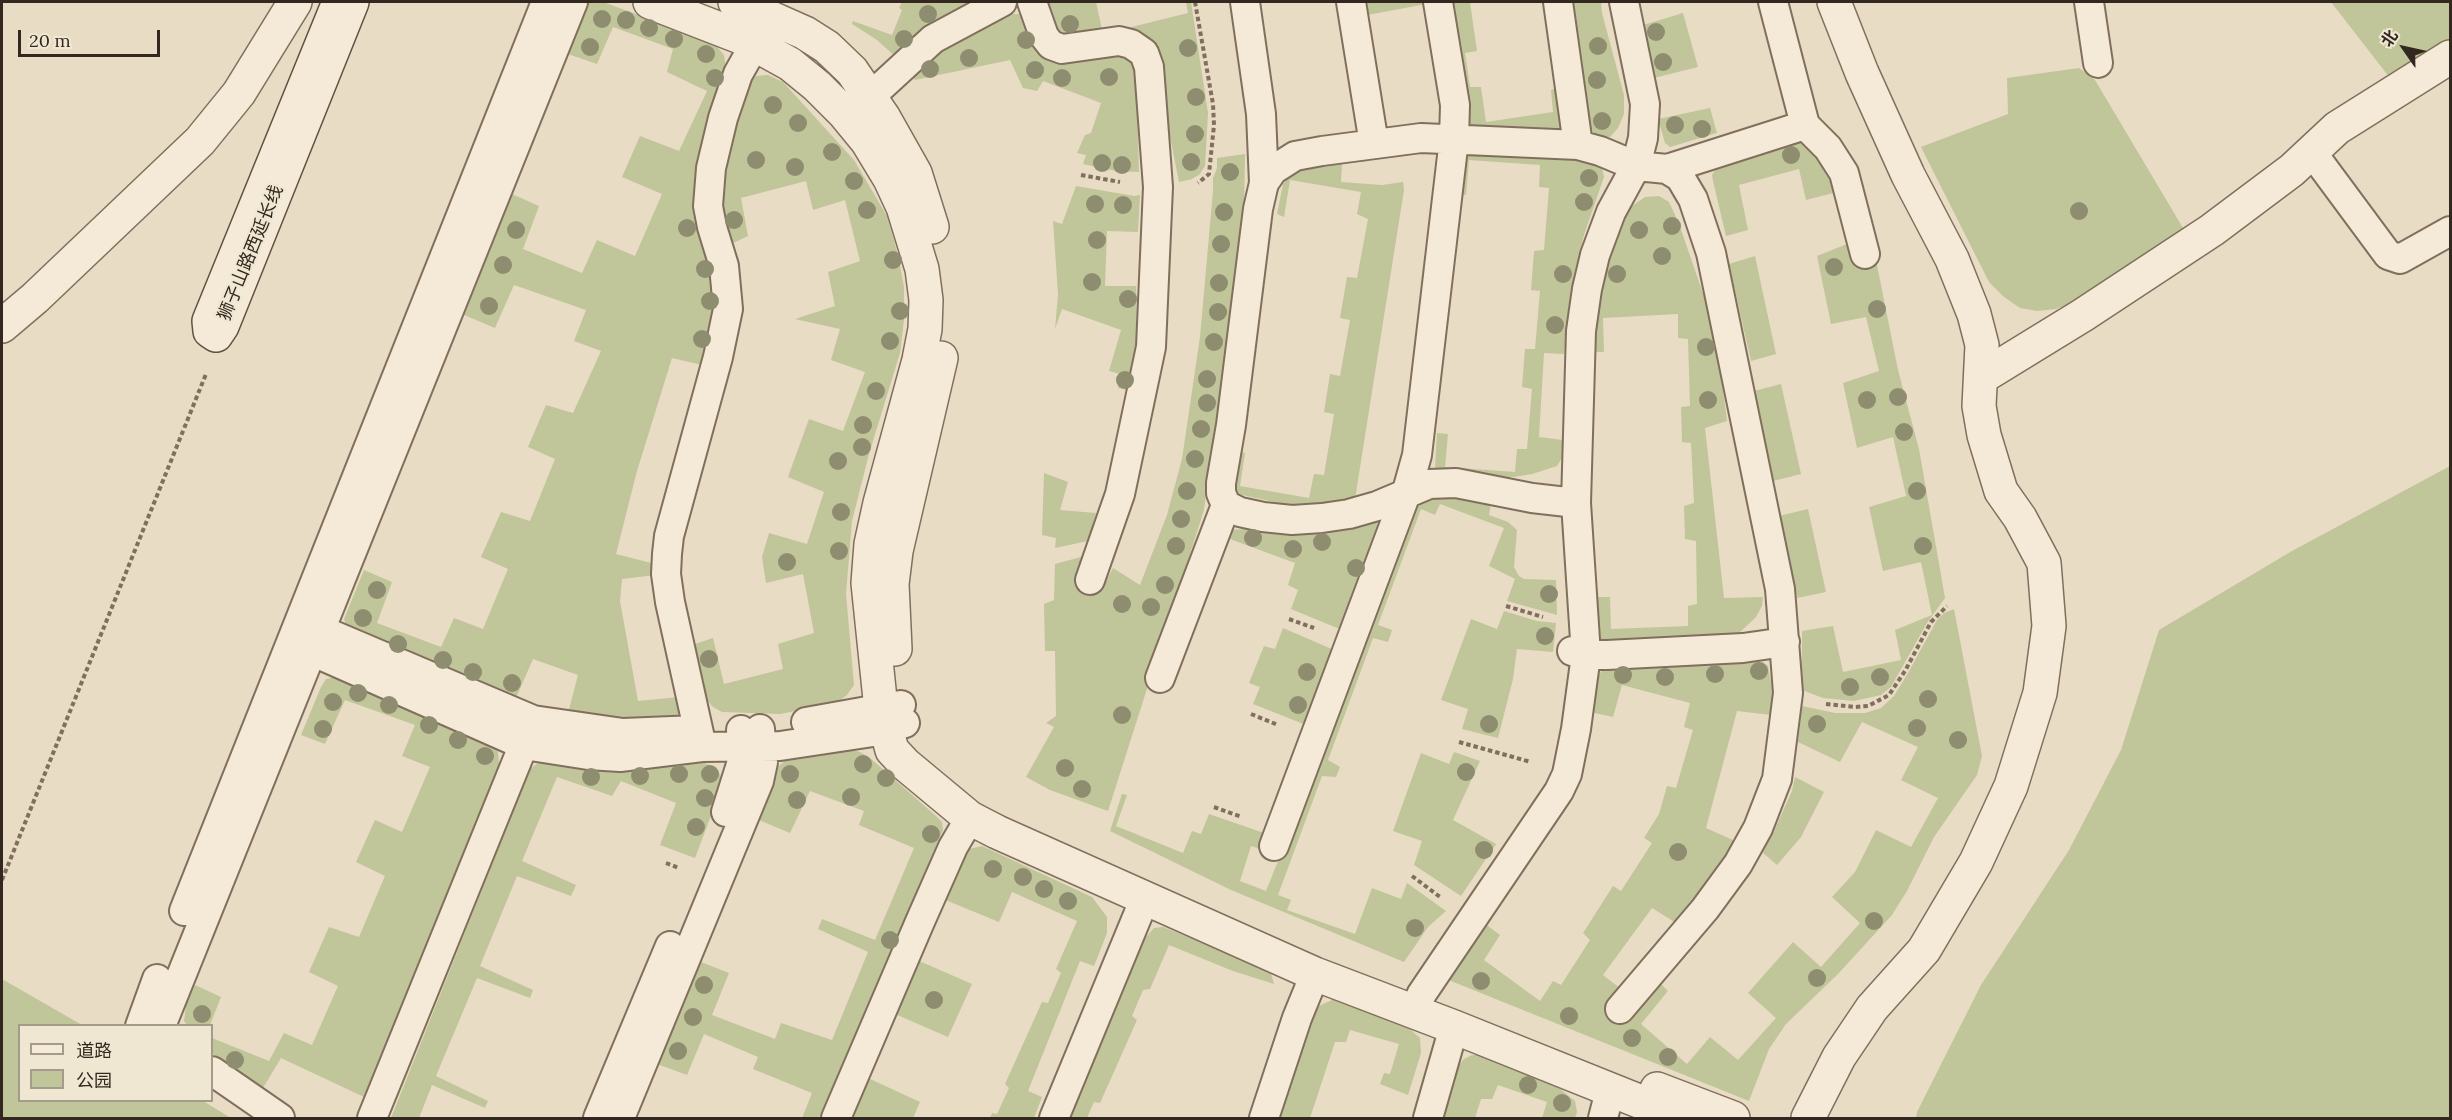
<!DOCTYPE html>
<html>
<head>
<meta charset="utf-8">
<style>
  body { margin:0 }
  #map { position:relative; width:2452px; height:1120px; overflow:hidden; background:#e8dcc5; font-family:Lora,"Noto Sans SC",serif }
  canvas { display:block }
  .frame { position:absolute; inset:0; border:3px solid #33281f; pointer-events:none }
  .legend { position:absolute; left:18px; top:1024px; width:195px; height:78px; box-sizing:border-box; background:#f0e7d3; border:2px solid #a49b8b; margin:0; padding:8px 10px; list-style:none; font-size:18px; color:#33281f }
  .legend li { display:flex; align-items:center; gap:12px; height:30px }
  .legend b { width:30px; border:2px solid #a49b8b }
  .north { position:absolute; left:2374px; top:18px; width:60px; height:60px; -webkit-text-stroke:4px #f0e7d3; paint-order:stroke; rotate:304deg; font-size:16px; font-weight:700; line-height:24px; text-align:center; color:#33281f }
  .north::after { content:''; display:block; margin:auto; width:21px; height:27px; background:#33281f; clip-path:polygon(50% 0,100% 100%,50% 72%,0 100%) }
  .scale { position:absolute; left:18px; top:30px; width:142px; height:27px; box-sizing:border-box; border:3px solid #33281f; border-top:0; padding-left:8px; font-size:18px; line-height:21px; white-space:nowrap; color:#33281f; -webkit-text-stroke:4px #f0e7d3; paint-order:stroke }
</style>
</head>
<body>
<div id="map">
<canvas width="2452" height="1120"></canvas>
<div class="frame"></div>
<ul class="legend">
<li><b style="height:8px;background:#f4ead7"></b>道路</li>
<li><b style="height:16px;background:#c1c59a"></b>公园</li>
</ul>
<div class="north">北</div>
<div class="scale">20 m</div>
</div>
<script>
const context = document.querySelector('canvas').getContext('2d');
context.lineJoin = 'round';
function fill(path, color) { context.fillStyle = color; context.fill(path, 'evenodd'); }
const poly = rows => new Path2D(rows.map(r => 'M' + r).join(''));
function stroke(path, color, width, dash) { context.strokeStyle = color; context.lineWidth = width; context.lineCap = dash ? 'butt' : 'round'; context.setLineDash(dash || []); context.stroke(path); }
function drawText(font, color, halo, rows, align = 'center') {
  context.font = font + ' Lora,"Noto Sans SC",serif'; context.lineWidth = 4.5; context.setLineDash([]); context.textBaseline = 'middle'; context.strokeStyle = halo; context.fillStyle = color; for (const [text, x, y, turn = 0] of rows) {
    context.save(); context.translate(x, y); context.rotate((+turn || 0) * Math.PI / 180); context.textAlign = isNaN(turn) ? turn : align; if (halo) context.strokeText(text, 0, 0); context.fillText(text, 0, 0); context.restore();
  }
}
const green = poly([
  [590,2,603,2,713,42,724,55,726,69,710,261,717,310,706,366,672,358,637,471,616,554,655,564,656,575,622,579,620,601,638,701,679,697,680,712,674,718,636,723,568,713,578,675,533,659,516,698,348,630,344,619,364,570,392,582,377,623,441,647,454,618,483,629,508,569,481,557,501,512,530,521,555,459,528,447,546,405,573,413,601,351,574,341,586,310,514,285,495,328,464,315,512,194,539,206,523,249,582,273,597,240,635,256,662,194,622,177,640,136,679,151,707,91,667,72,673,49,613,27,597,64,565,53,585,6],
  [902,2,982,2,898,59,877,40,852,24,853,21,892,35,902,10,899,8],
  [1044,2,1096,2,1103,34,1188,13,1186,2,1191,2,1208,113,1205,166,1200,174,1192,179,1179,182,1154,56,1060,37],
  [1360,2,1432,2,1432,3,1362,16],
  [1448,2,1470,2,1477,51,1465,53,1470,87,1481,87,1486,122,1553,112,1551,90,1557,88,1562,123,1559,131,1475,128,1466,120],
  [1571,2,1601,2,1602,13,1624,95,1624,114,1618,128,1610,137,1601,138,1593,132,1587,123],
  [2331,2,2450,2,2450,44,2393,82],
  [1683,13,1698,67,1650,79,1640,26],
  [1008,14,1019,14,1027,17,1041,53,1055,63,1113,49,1122,50,1136,65,1139,172,1116,171,1083,164,1086,155,1077,153,1085,135,1091,133,1101,103,1043,81,1037,91,1023,88,1010,60,915,80,908,71,924,59],
  [2079,68,2095,80,2183,228,2080,300,2056,309,2037,311,2020,308,2004,297,1989,282,1921,147,2008,114,2007,78],
  [768,75,783,82,854,160,887,216,898,255,904,287,904,320,900,353,869,454,852,521,846,594,854,685,847,695,836,703,780,714,722,712,713,707,704,697,692,645,713,638,724,684,783,669,778,644,814,633,803,574,766,583,762,557,769,533,807,544,824,492,788,477,809,419,843,431,865,372,831,360,840,329,795,319,835,306,828,272,860,261,845,200,813,210,806,181,741,198,748,236,729,245,719,189,746,83,755,76],
  [1710,108,1717,133,1670,147,1665,143,1658,119],
  [1792,138,1801,140,1809,146,1837,192,1806,200,1799,169,1739,185,1748,230,1726,236,1713,181,1712,175,1715,170],
  [1466,151,1572,156,1597,163,1602,168,1604,177,1584,235,1574,274,1564,354,1544,353,1539,437,1563,440,1562,458,1557,466,1532,474,1514,477,1453,476,1442,473,1435,467,1437,433,1448,434,1445,467,1515,472,1517,449,1527,449,1532,389,1522,387,1525,349,1535,349,1540,291,1531,290,1534,251,1544,250,1549,188,1539,187,1540,165,1469,160,1466,195,1457,193],
  [1245,154,1244,210,1204,510,1108,811,1050,790,1026,777,1054,727,1046,723,1056,716,1055,651,1045,651,1044,604,1054,600,1055,564,1081,557,1078,574,1079,586,1086,595,1095,595,1103,587,1113,568,1140,585,1167,515,1182,459,1200,337,1213,191,1213,178,1217,168,1217,158],
  [1342,164,1341,182,1382,185,1403,182,1404,190,1355,499,1305,509,1238,494,1232,487,1235,451,1245,453,1240,486,1309,498,1314,474,1324,475,1334,414,1324,412,1330,374,1340,376,1350,320,1340,318,1347,277,1357,278,1368,219,1357,214,1361,192,1290,180,1284,217,1277,214,1283,184,1292,173,1301,167],
  [1076,186,1134,196,1140,195,1138,232,1107,231,1105,286,1136,286,1138,348,1128,390,1118,388,1120,374,1109,371,1121,330,1062,309,1055,329,1058,294,1053,221,1062,224],
  [1659,196,1669,202,1678,221,1715,328,1727,421,1705,428,1724,598,1763,597,1762,606,1756,617,1736,636,1602,640,1593,634,1589,597,1610,597,1611,629,1688,626,1688,606,1697,604,1696,541,1685,539,1684,506,1694,503,1691,443,1682,442,1681,407,1690,406,1688,339,1678,338,1678,314,1603,318,1604,352,1592,352,1604,255,1629,208,1645,197],
  [1847,244,1854,262,1858,268,1865,270,1870,268,1873,263,1874,250,1898,370,1919,449,1945,598,1927,623,1891,687,1881,695,1854,701,1823,698,1802,690,1802,631,1833,626,1843,672,1901,660,1895,630,1932,615,1921,562,1883,571,1869,507,1906,496,1893,437,1857,448,1843,383,1879,371,1866,317,1831,324,1817,256],
  [1755,256,1776,354,1751,361,1729,264],
  [1781,384,1801,474,1773,481,1754,391],
  [2450,466,2450,1118,1916,1118,1917,1112,1981,985,2069,850,2121,750,2159,630,2292,551],
  [1044,473,1068,482,1060,510,1096,513,1088,541,1055,548,1056,538,1042,535],
  [1431,495,1491,501,1489,515,1508,522,1517,530,1514,567,1519,576,1524,579,1556,580,1557,615,1507,601,1515,579,1489,566,1504,528,1440,504,1435,515,1421,509,1378,625,1392,630,1388,642,1373,638,1328,760,1340,767,1336,777,1322,776,1278,895,1291,900,1287,910,1355,934,1372,888,1401,899,1407,883,1446,911,1428,927,1404,962,1231,890,1110,831,1122,794,1127,795,1116,826,1183,853,1192,831,1201,834,1209,814,1264,833,1266,851,1251,846,1240,881,1266,891,1280,856,1287,853,1409,514,1416,501],
  [1808,509,1826,592,1797,598,1779,516],
  [1370,522,1376,522,1382,528,1342,630,1291,609,1298,590,1288,585,1295,563,1230,539,1216,573,1207,569,1229,530,1260,528,1329,532],
  [1954,609,1982,756,1977,775,1934,837,1907,891,1892,915,1838,974,1786,1024,1769,1049,1749,1101,1446,979,1484,923,1500,935,1484,960,1540,1001,1553,981,1561,985,1590,940,1583,933,1613,886,1621,891,1652,843,1644,838,1659,814,1667,786,1676,788,1693,730,1684,727,1690,703,1622,685,1613,717,1590,712,1598,676,1603,669,1620,663,1748,659,1763,662,1768,666,1772,688,1771,715,1737,711,1706,828,1735,841,1717,870,1676,923,1652,908,1603,975,1621,989,1660,983,1668,991,1641,1024,1687,1064,1710,1037,1738,1060,1776,1018,1748,993,1793,942,1821,967,1860,923,1832,897,1855,872,1876,830,1911,847,1938,798,1901,780,1918,747,1862,722,1840,762,1798,742,1802,706,1835,713,1865,713,1881,708,1894,696,1908,673,1937,620,1944,613],
  [1504,611,1537,621,1556,623,1553,652,1517,649,1513,679,1498,738,1462,729,1468,709,1441,700,1471,619,1497,629],
  [1283,628,1334,650,1306,725,1253,704,1260,687,1249,683,1264,646,1275,649],
  [340,676,489,741,498,752,499,763,494,783,364,1097,281,1058,260,1093,212,1053,212,1038,269,1061,284,1033,312,1045,338,986,309,972,329,927,359,937,385,876,356,862,375,820,402,832,430,767,402,756,415,725,345,700,325,744,301,735,321,687,326,679],
  [844,748,860,752,870,758,936,816,942,822,943,830,819,1118,802,1118,812,1093,753,1069,758,1057,704,1034,687,1075,654,1063,696,960,729,973,712,1015,775,1039,781,1023,832,1040,868,952,818,929,822,919,875,940,914,848,859,825,864,811,810,791,790,833,754,818,772,772,787,759],
  [1454,752,1480,761,1453,820,1496,844,1461,896,1414,865,1422,841,1393,831,1421,753,1449,764],
  [551,759,697,760,710,765,720,774,723,784,695,858,660,845,676,803,621,781,612,796,557,777,522,861,576,885,571,896,517,876,480,966,533,990,530,998,477,978,436,1076,488,1101,485,1108,432,1085,419,1118,391,1118,530,769,538,763],
  [1795,777,1824,792,1801,837,1777,865,1762,852,1774,831,1792,791],
  [982,846,1092,897,1107,917,1107,933,1094,966,1080,961,1028,1091,1042,1097,1034,1118,990,1118,992,1113,997,1114,1009,1088,1005,1084,1042,1002,1048,1003,1061,973,1056,969,1077,921,1012,892,999,922,943,899,962,856,969,849],
  [1163,927,1270,970,1274,984,1233,971,1169,945,1150,989,1143,990,1132,1016,1137,1020,1100,1103,1094,1102,1087,1118,1065,1118,1139,945,1154,928],
  [917,960,972,984,948,1037,895,1014],
  [2,979,82,1025,20,1026,20,1100,203,1101,231,1118,2,1118],
  [195,985,221,997,210,1025,187,1025,184,1021,186,1005],
  [1334,999,1403,1023,1420,1038,1421,1053,1408,1095,1380,1084,1384,1073,1390,1074,1399,1044,1350,1030,1346,1042,1335,1042,1310,1118,1277,1118,1312,1019,1319,1006],
  [1472,1055,1483,1055,1559,1088,1575,1101,1577,1112,1575,1118,1542,1118,1547,1102,1498,1085,1492,1099,1481,1099,1475,1118,1441,1118,1456,1069,1464,1059],
  [868,1078,920,1102,913,1118,851,1118]
]);
const path = poly([
  [1195,2,1213,104,1214,125,1209,174,1198,183],
  [1081,175,1120,182],
  [1506,606,1543,617],
  [1289,619,1314,628],
  [1826,704,1855,707,1868,706,1889,695,1905,671,1931,622,1947,606],
  [1251,714,1278,725],
  [1459,742,1531,762],
  [1214,807,1242,817],
  [666,863,679,868],
  [1412,876,1440,897],
  [2,880,206,374]
]);
const lane = poly([
  [1032,2,1044,36,1051,45,1062,49,1119,41,1131,44,1144,53,1149,67,1158,187,1151,347,1120,494,1090,580],
  [1245,2,1261,114,1264,183],
  [1351,2,1374,144],
  [1558,2,1578,145],
  [1773,2,1805,125,1828,148,1844,173,1865,254],
  [2089,2,2098,63],
  [871,96,933,39,1002,2],
  [2311,151,2388,255,2400,259,2450,231],
  [1667,169,1805,125],
  [1576,503,1532,498,1456,483,1429,484,1377,506,1349,514,1322,518,1292,520,1263,517,1240,512,1226,505,1221,493,1221,483,1231,425,1258,209,1264,183,1273,170,1295,156,1322,151,1421,138,1578,145,1600,151,1636,166,1667,169,1680,177,1693,199,1711,253,1780,589,1788,693,1777,779,1758,828,1738,864,1705,909,1620,1009],
  [302,622,533,720,623,733,697,730],
  [293,643,524,745,588,755,620,757,702,747,780,746,873,732,905,723],
  [1572,651,1586,655,1607,655,1743,648,1785,642],
  [1160,678,1226,505],
  [806,722,901,705],
  [702,747,670,602,666,574,667,554,669,536,718,357,728,309,724,266,712,227,708,206,711,168,723,118,738,74,755,44],
  [726,812,743,758,741,730],
  [1274,846,1407,491,1417,455,1454,139,1455,105,1438,2],
  [184,911,546,2],
  [1421,995,1559,791,1567,774,1576,729,1586,655,1576,503,1581,331,1587,289,1595,255,1611,212,1636,166,1643,138,1645,104,1624,2],
  [140,1026,157,979],
  [161,1026,573,2],
  [212,1071,280,1118],
  [372,1118,530,729],
  [598,1118,670,946],
  [620,1118,759,781,763,762,760,729],
  [836,1118,919,924,953,847,970,818],
  [1054,1118,1145,898],
  [1264,1118,1297,1018,1315,974],
  [1428,1118,1454,1027],
  [1603,1118,1610,1091]
]);
const street = poly([
  [650,2,743,38,790,64,817,86,844,113,867,141,890,179,903,207,922,269,926,300,925,329,919,360,880,503,871,544,868,583,881,709,892,750,905,764,970,818,997,832,1315,974,1454,1027,1681,1118],
  [735,2,805,33,827,47,852,71,884,118,915,173,932,227],
  [2,326,35,298,200,141,239,93,295,2],
  [1982,377,2083,315,2212,230,2292,170,2337,128,2450,57],
  [895,649,892,584,896,551,941,358],
  [1657,1089,1733,1118],
  [1808,1118,1839,1057,1872,1008,1924,950,1976,862,2011,786,2040,693,2049,626,2044,563,2020,518,2001,491,1984,435,1979,406,1982,345,1974,314,1952,259,1908,175,1862,73,1834,2]
]);
const secondary = poly([
  [339,2,209,321,210,331,216,335,222,326,352,2]
]);
const trees = [
  [928,14],
  [602,19],
  [626,20],
  [1070,24],
  [649,28],
  [1656,32],
  [674,39],
  [904,39],
  [1026,40],
  [1598,46],
  [590,47],
  [1188,48],
  [706,54],
  [969,58],
  [1663,62],
  [930,69],
  [1035,70],
  [1109,77],
  [715,78],
  [1062,78],
  [1597,80],
  [1196,97],
  [773,105],
  [1602,121],
  [798,123],
  [1675,125],
  [1702,129],
  [1195,134],
  [832,152],
  [1791,155],
  [756,160],
  [1191,162],
  [1102,163],
  [1122,165],
  [795,167],
  [1230,172],
  [1589,178],
  [854,181],
  [1584,202],
  [1095,204],
  [1123,205],
  [867,210],
  [2079,211],
  [1224,212],
  [734,220],
  [1672,226],
  [687,228],
  [516,230],
  [1639,230],
  [1097,240],
  [1221,244],
  [1662,256],
  [893,260],
  [503,265],
  [1834,267],
  [705,269],
  [1563,274],
  [1617,274],
  [1092,282],
  [1219,283],
  [1128,299],
  [710,301],
  [489,306],
  [1877,309],
  [900,311],
  [1218,312],
  [1555,325],
  [702,339],
  [890,341],
  [1214,342],
  [1706,347],
  [1207,379],
  [1125,380],
  [876,391],
  [1898,397],
  [1708,400],
  [1867,400],
  [1207,403],
  [863,425],
  [1201,429],
  [1904,432],
  [862,447],
  [1195,459],
  [838,461],
  [1187,491],
  [1917,491],
  [841,512],
  [1181,519],
  [1253,538],
  [1322,542],
  [1176,546],
  [1923,546],
  [1293,549],
  [839,551],
  [787,562],
  [1356,568],
  [1165,585],
  [377,590],
  [1549,594],
  [1122,604],
  [1151,607],
  [363,618],
  [1545,636],
  [398,644],
  [709,659],
  [443,660],
  [1759,671],
  [473,672],
  [1307,672],
  [1715,674],
  [1623,675],
  [1665,677],
  [1880,677],
  [512,683],
  [1850,687],
  [358,693],
  [1928,699],
  [333,702],
  [389,705],
  [1298,705],
  [1122,715],
  [1489,724],
  [1817,724],
  [429,725],
  [1917,728],
  [323,729],
  [458,740],
  [1958,740],
  [485,756],
  [863,764],
  [1065,768],
  [1466,772],
  [679,774],
  [710,774],
  [790,774],
  [640,776],
  [591,777],
  [886,778],
  [1082,789],
  [851,797],
  [705,798],
  [797,800],
  [696,827],
  [931,834],
  [1484,850],
  [1678,852],
  [993,869],
  [1023,877],
  [1044,889],
  [1068,901],
  [1874,921],
  [1415,928],
  [890,940],
  [1817,978],
  [1481,981],
  [704,985],
  [934,1000],
  [202,1014],
  [1569,1016],
  [693,1017],
  [1632,1038],
  [678,1051],
  [1668,1057],
  [235,1060],
  [1528,1085],
  [1562,1103]
];
const streetNames = [
  ["狮子山路西延长线",251,253,-68]
];
fill(green, '#c1c59a');
stroke(lane, '#816f5d', 32);
stroke(street, '#816f5d', 36);
stroke(secondary, '#625040', 36);
stroke(path, '#816f5d', 4, [4.5, 3]);
stroke(lane, '#f4ead7', 28);
stroke(street, '#f4ead7', 33);
stroke(secondary, '#f4ead7', 33);
context.fillStyle = '#8e8d6f';
for (const [x, y] of trees) { context.beginPath(); context.arc(x, y, 9, 0, 2 * Math.PI); context.fill(); }
drawText('18px', '#33281f', '#f0e7d3', streetNames);
</script>
</body>
</html>
